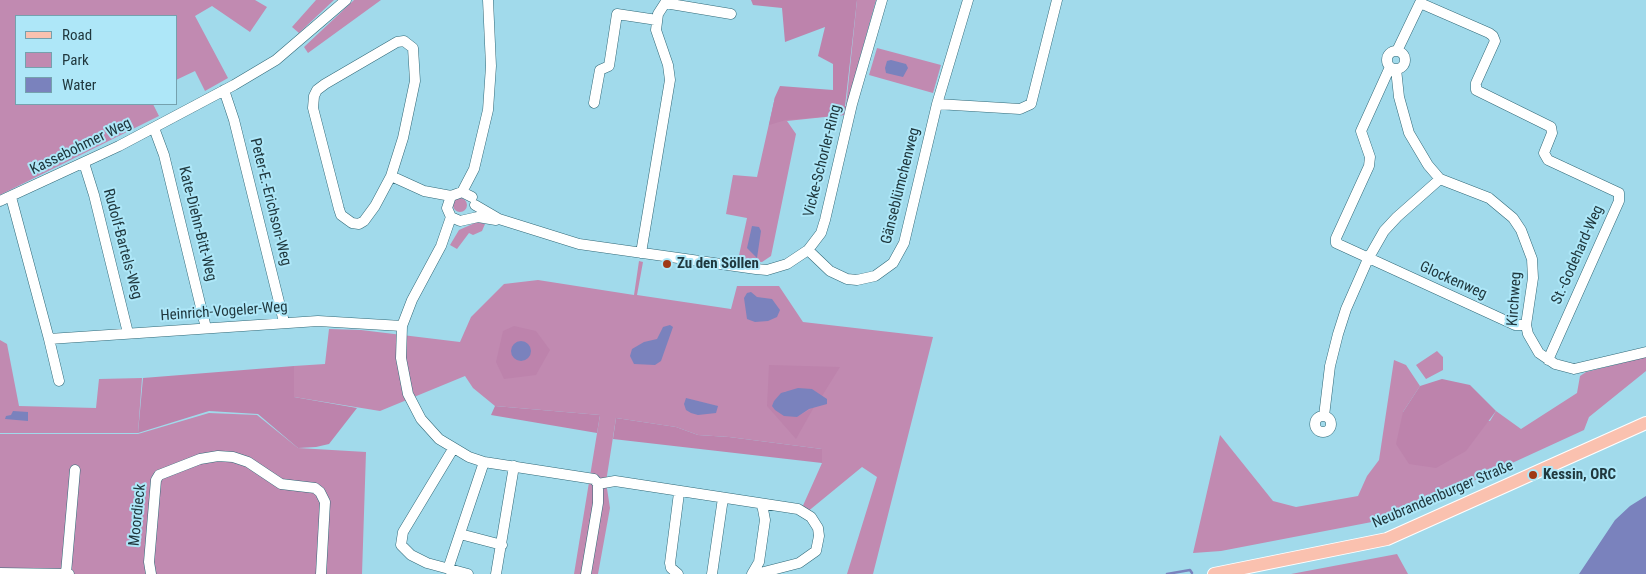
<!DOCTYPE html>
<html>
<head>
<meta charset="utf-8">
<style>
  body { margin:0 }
  #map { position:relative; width:1646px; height:574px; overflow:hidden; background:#a1daeb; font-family:"Roboto Condensed",sans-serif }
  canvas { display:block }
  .legend { position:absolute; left:15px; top:15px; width:162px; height:90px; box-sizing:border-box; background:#aee7f8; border:1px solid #75a1ae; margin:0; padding:6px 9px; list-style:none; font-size:15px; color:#20383e }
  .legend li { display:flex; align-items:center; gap:10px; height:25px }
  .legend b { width:25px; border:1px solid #75a1ae }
</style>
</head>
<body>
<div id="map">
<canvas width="1646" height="574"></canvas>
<ul class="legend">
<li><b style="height:6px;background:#fac1af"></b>Road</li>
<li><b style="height:14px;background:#c18ab1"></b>Park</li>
<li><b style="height:14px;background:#7a82bd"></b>Water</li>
</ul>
</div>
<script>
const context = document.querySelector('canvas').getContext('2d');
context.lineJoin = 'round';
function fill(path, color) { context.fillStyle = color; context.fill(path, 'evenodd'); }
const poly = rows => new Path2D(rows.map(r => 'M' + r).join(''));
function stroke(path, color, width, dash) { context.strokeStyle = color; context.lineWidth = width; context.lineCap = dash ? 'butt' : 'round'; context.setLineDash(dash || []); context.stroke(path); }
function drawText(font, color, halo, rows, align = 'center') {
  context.font = font + ' "Roboto Condensed",sans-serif'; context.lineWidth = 4; context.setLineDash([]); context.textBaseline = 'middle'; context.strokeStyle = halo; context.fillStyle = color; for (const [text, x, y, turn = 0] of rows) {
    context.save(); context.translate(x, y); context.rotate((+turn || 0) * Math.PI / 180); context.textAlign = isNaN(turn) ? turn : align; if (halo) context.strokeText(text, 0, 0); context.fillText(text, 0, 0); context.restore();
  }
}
const green = poly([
  [0,0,255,0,267,7,250,32,212,6,195,16,228,78,205,91,195,71,176,80,176,16,16,16,16,104,153,104,159,116,0,195],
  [316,0,334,0,299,33,292,27],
  [354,0,381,0,308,53,304,47],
  [857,0,876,0,844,115,787,121,796,134,771,256,762,262,738,260,747,218,726,214,733,175,757,177,775,97,846,106],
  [877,48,941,65,933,93,869,75],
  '453 205a7 7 0 1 1 14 0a7 7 0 1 1-14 0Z',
  [477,222,485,224,482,231,473,235,469,233,457,249,450,245,459,230],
  [639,261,643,262,637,295,731,309,737,286,779,286,803,322,933,337,873,574,847,574,877,477,862,467,806,513,801,510,822,463,822,449,729,437,698,435,676,427,616,418,606,482,610,508,598,574,574,574,600,415,495,406,473,388,465,376,380,411,294,397,294,366,325,364,329,329,361,330,460,342,471,317,504,284,538,280,634,295],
  [0,340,7,344,19,406,96,408,99,379,142,378,138,433,0,433],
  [1437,351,1443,357,1443,370,1426,379,1416,365],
  [1646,357,1646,371,1589,417,1584,430,1401,514,1377,521,1221,551,1193,553,1220,435,1273,501,1296,507,1358,496,1367,476,1379,460,1394,360,1406,365,1420,386,1403,412,1490,421,1496,411,1521,429,1577,393,1580,376,1586,372],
  [209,413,257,415,298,448,366,452,362,574,0,574,0,434,138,434],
  [1397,554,1408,574,1291,574]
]);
const forest = poly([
  [751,0,857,0,844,115,786,120,769,125,775,97,780,86,833,90,833,64,818,56,825,27,785,42,782,8,753,5],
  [514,326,536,331,550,350,536,375,504,379,496,362,503,331],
  [769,365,840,367,822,396,812,389,785,391,774,401,797,417,814,407,796,439,767,406],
  [294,366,294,397,357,408,329,444,316,447,298,448,258,414,209,411,138,433,143,378],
  [1442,379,1470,385,1496,411,1466,451,1436,468,1409,464,1396,444,1403,412,1420,386],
  [495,406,600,415,597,433,491,415],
  [616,418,676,427,698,435,729,437,822,449,822,463,613,439]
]);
const water = poly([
  [891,60,906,64,908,68,903,77,886,73,885,68,887,61],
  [752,226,759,227,761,231,757,258,747,248],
  [751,292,757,297,772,299,780,310,777,317,768,321,755,322,747,319,744,298,747,293],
  [670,325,673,327,661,361,655,365,634,364,630,356,632,349,644,342,657,339,663,327],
  '511 351a10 10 0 1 1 20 0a10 10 0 1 1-20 0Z',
  [798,388,812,389,827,399,827,404,809,409,797,417,784,416,775,410,772,406,774,401,781,393],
  [686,398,718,406,716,413,698,415,691,413,686,410,684,404],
  [13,411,28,412,28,421,5,419,6,416,11,415],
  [1646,496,1646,574,1579,574,1615,520,1630,506]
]);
const stream = poly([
  [1167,574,1190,570,1192,573]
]);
const minor = poly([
  [968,0,937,104,1020,109,1031,104,1057,0],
  [665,3,731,14],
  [404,41,413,48,415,81,403,138,391,176,375,206,364,221,359,224,352,223,341,215,339,209,313,108,314,96,317,90,325,84,397,42,404,41],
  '1387 60a9 9 0 1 1 18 0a9 9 0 1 1-18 0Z',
  [1397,51,1420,3,1489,33,1493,36,1495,41,1476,83,1476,90,1551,127,1552,133,1544,153,1548,160,1619,193,1619,201,1548,360],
  [1390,67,1361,131,1370,157,1369,166,1336,238,1336,243,1515,325,1526,325],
  [224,90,234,120,284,322],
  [594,103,600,70,609,66,617,14,657,20],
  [154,128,164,155,206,328],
  [84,163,94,195,128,333],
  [391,176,424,191,451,196],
  [1440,179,1489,198,1513,218,1521,230,1532,259,1533,278,1526,325,1528,334,1539,353,1555,364,1574,369,1646,352],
  [462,192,474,169,488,110,491,66,488,0],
  [11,197,49,339,318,321,402,326],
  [472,197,462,192,451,196,447,208,451,217,460,221,478,217,496,220],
  [0,201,119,146,234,85,276,60,346,0],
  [475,205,499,219,579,244,756,269,767,270,787,264,808,250,821,233,825,220,852,104,882,0],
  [451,217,441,246,412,300,402,326,401,358,408,394,421,419,439,439,469,457,484,462,594,479,598,484,598,503,586,574],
  [808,250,830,271,847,279,857,280,875,276,893,263,904,243,937,104],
  [641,253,670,80,668,65,656,30,658,14,667,0],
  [49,339,59,381],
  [1324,416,1330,366,1338,334,1346,309,1368,259,1384,231,1397,217,1440,179,1428,165,1409,133,1399,97,1396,69],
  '1315 424a8 8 0 1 1 16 0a8 8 0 1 1-16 0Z',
  [453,449,403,532,401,545,411,555,427,563,468,574],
  [598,484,615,481,798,509,811,517,818,528,819,536,816,551,799,563,756,574],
  [460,534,502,545],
  [448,569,484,462],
  [0,573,69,574],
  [66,573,75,470],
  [151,574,149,562,156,480,159,475,200,459,218,456,233,457,248,462,281,484,315,488,320,492,325,502,321,574],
  [496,574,514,466],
  [678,574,671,568,670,563,679,493],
  [712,574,723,498],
  [752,574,759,562,765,520,762,504]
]);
const major = poly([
  [1214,574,1387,539,1646,423]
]);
const markers = [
  [667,264,5,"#a03916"],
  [1533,475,5,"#a03916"]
];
const streetNames = [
  ["Kassebohmer Weg",81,147,-26],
  ["Vicke-Schorler-Ring",823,161,-76],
  ["Gänseblümchenweg",901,186,-76],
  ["Peter-E.-Erichson-Weg",270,202,76],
  ["Kate-Diehn-Bitt-Weg",197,224,76],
  ["Rudolf-Bartels-Weg",122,244,75],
  ["St.-Godehard-Weg",1578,255,-66],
  ["Glockenweg",1453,281,24],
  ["Kirchweg",1515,299,-86],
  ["Heinrich-Vogeler-Weg",224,312,-4],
  ["Neubrandenburger Straße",1443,495,-23],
  ["Moordieck",138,515,-84]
];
const poiNames = [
  ["Zu den Söllen",677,264],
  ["Kessin, ORC",1543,475]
];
fill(green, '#c18ab1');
fill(forest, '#bd83ac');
fill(water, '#7a82bd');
stroke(stream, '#7a82bd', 2.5);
stroke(minor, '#316978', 11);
stroke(major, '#fff', 14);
stroke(minor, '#fff', 10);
stroke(major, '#fac1af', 12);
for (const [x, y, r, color] of markers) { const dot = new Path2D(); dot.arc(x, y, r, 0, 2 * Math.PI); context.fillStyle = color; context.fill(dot); stroke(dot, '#aee7f8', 2); }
drawText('15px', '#20383e', '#aee7f8', streetNames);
drawText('bold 15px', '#20383e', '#aee7f8', poiNames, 'left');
</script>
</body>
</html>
